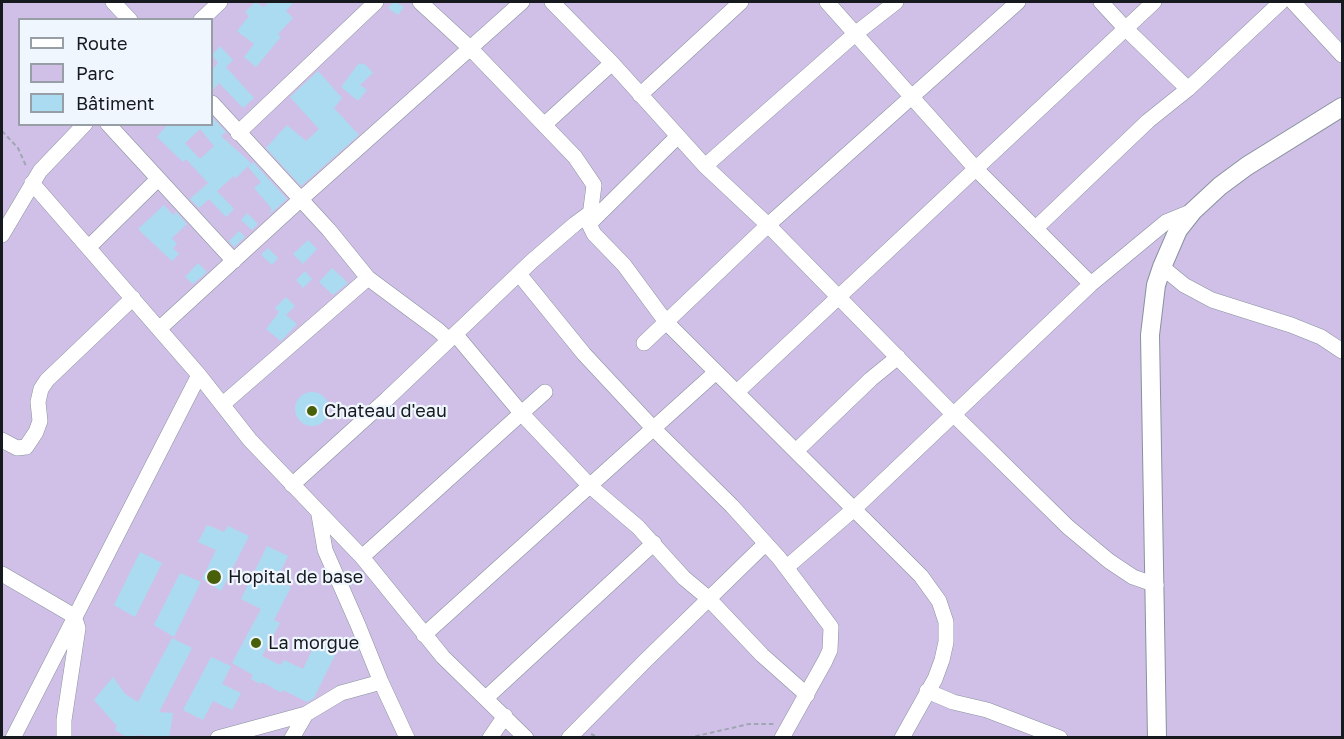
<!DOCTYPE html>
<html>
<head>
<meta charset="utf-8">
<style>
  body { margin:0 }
  #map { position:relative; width:1344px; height:739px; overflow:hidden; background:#dee9f6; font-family:"Golos Text",sans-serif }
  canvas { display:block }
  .frame { position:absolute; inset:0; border:3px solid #161a1f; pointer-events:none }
  .legend { position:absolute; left:18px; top:18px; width:195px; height:108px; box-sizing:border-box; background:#eff6fe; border:2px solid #989ea5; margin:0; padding:8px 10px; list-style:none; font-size:18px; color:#161a1f }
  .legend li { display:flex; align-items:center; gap:12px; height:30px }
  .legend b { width:30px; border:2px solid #989ea5 }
</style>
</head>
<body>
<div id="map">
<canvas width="1344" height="739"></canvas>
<div class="frame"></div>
<ul class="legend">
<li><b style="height:8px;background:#fff"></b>Route</li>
<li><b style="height:16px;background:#d0c0e7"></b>Parc</li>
<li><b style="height:16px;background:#abdbf1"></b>Bâtiment</li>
</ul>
</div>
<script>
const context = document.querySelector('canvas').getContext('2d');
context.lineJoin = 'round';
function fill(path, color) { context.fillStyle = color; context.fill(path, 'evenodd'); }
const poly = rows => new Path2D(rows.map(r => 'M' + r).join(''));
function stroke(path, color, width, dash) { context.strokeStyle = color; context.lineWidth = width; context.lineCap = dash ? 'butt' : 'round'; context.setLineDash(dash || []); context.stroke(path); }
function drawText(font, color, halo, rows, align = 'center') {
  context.font = font + ' "Golos Text",sans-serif'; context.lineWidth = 4.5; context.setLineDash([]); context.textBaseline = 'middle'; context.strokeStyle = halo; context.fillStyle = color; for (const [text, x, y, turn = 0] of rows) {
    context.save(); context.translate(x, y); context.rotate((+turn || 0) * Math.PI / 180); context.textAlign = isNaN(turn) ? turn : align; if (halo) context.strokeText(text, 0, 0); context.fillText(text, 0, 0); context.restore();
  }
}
const green = poly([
  [2,2,1342,2,1342,737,2,737],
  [20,20,212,20,212,124,20,124]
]);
const building = poly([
  [255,2,264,7,269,2,294,2,286,11,293,18,278,34,281,37,256,67,244,57,254,44,237,31,249,16,245,12],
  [393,2,396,2,404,7,398,15,388,8],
  [220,46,233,60,226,67,254,98,243,108,219,83,212,91,212,70,218,63,212,55],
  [359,63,362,65,364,63,373,73,360,85,367,90,358,101,341,87],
  [318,71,342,98,334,108,359,135,301,186,266,148,287,125,306,141,319,129,290,97],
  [212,117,226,132,221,136,251,163,236,178,234,176,217,191,234,209,226,217,209,199,199,208,190,199,208,183,186,159,183,162,157,137,168,124,212,124],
  [200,129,214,146,200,159,185,143],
  [253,162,287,199,271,213,270,211,272,209,254,188,261,182,248,167],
  [164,205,173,215,176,212,187,224,172,238,177,244,173,248,179,254,172,261,138,229],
  [247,213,258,224,252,230,241,220],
  [239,231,245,237,234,247,229,241],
  [308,240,317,249,303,264,293,254],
  [268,248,278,258,272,265,261,255],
  [198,263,207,272,193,284,185,277],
  [332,268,348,283,333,295,319,282],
  [305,271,312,279,303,288,296,280],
  [286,297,295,306,286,315,297,324,281,341,266,329,279,312,275,308],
  '295 409a17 17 0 1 1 34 0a17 17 0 1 1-34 0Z',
  [207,525,224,532,228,526,249,536,221,591,202,579,216,550,198,542],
  [267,546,288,556,276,581,291,587,274,620,280,623,262,656,280,665,284,660,303,669,316,642,337,651,314,698,307,702,283,690,282,693,262,682,260,684,251,679,253,675,232,663,261,609,241,599],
  [140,552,162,563,135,617,114,605],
  [180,573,201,582,174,637,154,625],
  [172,638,192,648,159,712,173,713,169,738,137,735,135,738,128,738,115,730,117,726,94,700,113,677,125,694,138,702],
  [211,657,231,666,222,684,241,693,232,710,213,701,203,720,183,710]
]);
const path = poly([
  [2,131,18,148,26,166],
  [591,734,599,738],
  [688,738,749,724,776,724]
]);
const minor = poly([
  [113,2,130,20],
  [420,2,470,48,575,157,594,185,589,224,594,234,624,265,666,322,921,576,939,601,946,622,946,642,942,660,935,679,902,738],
  [552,2,612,63,705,166,768,225,953,414,1068,527,1109,561,1133,577,1156,585],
  [827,2,976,169,1091,284],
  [1101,2,1125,28,1188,89],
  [1293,2,1342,55],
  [201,20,220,2],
  [640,95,741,2],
  [212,103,329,230,368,278,223,404],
  [108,124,234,261],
  [544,125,612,63],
  [238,133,376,2],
  [705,166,855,34,896,2],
  [32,183,199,375,250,440,362,557,443,657,526,738],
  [589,224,678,136],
  [1036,228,1148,121,1188,89,1281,2],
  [2,235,40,171,85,124],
  [89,247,158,179],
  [1162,267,1184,285,1212,300,1291,325,1321,337,1342,351],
  [519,274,584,354,653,428,732,506,779,558,831,627,830,650,825,661,782,738],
  [368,278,438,330,449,340],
  [159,329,301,199,522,2],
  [456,335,522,414,590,486,638,527,684,578,708,598,762,655,807,695],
  [644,343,768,225,1018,2],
  [737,392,1154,2],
  [2,440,17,448,26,447,36,432,40,421,38,402,41,389,47,380,133,298],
  [796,451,871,379,898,357],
  [292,485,387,399,532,261,575,224,590,213],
  [319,515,325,550,358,625,381,682,407,738],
  [362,557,545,392],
  [787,567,854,509,1091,284,1166,222,1193,211],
  [2,574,74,616,78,628,64,720,64,738],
  [424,635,716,372],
  [927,691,953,702,987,710,1060,738],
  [486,698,654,543],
  [13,738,199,375],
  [218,738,306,714,341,693,381,682],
  [292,738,306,714],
  [490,738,505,716],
  [569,738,645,661,765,544]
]);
const tertiary = poly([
  [1157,738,1150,335,1156,285,1162,267,1178,230,1193,211,1220,186,1247,166,1342,107]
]);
const markers = [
  [312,411,6,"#49600b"],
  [214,577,8,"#49600b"],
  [256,643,6,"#49600b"]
];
const poiNames = [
  ["Chateau d'eau",324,411],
  ["Hopital de base",228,577],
  ["La morgue",268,643]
];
fill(green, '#d0c0e7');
fill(building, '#abdbf1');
stroke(minor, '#88929e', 16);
stroke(tertiary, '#88929e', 20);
stroke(path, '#9ea6b1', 2, [4.5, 3]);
stroke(minor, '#fff', 15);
stroke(tertiary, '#fff', 18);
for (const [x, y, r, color] of markers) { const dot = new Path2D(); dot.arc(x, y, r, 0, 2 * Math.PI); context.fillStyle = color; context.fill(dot); stroke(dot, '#eff6fe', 2); }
drawText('18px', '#161a1f', '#eff6fe', poiNames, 'left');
</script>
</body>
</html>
